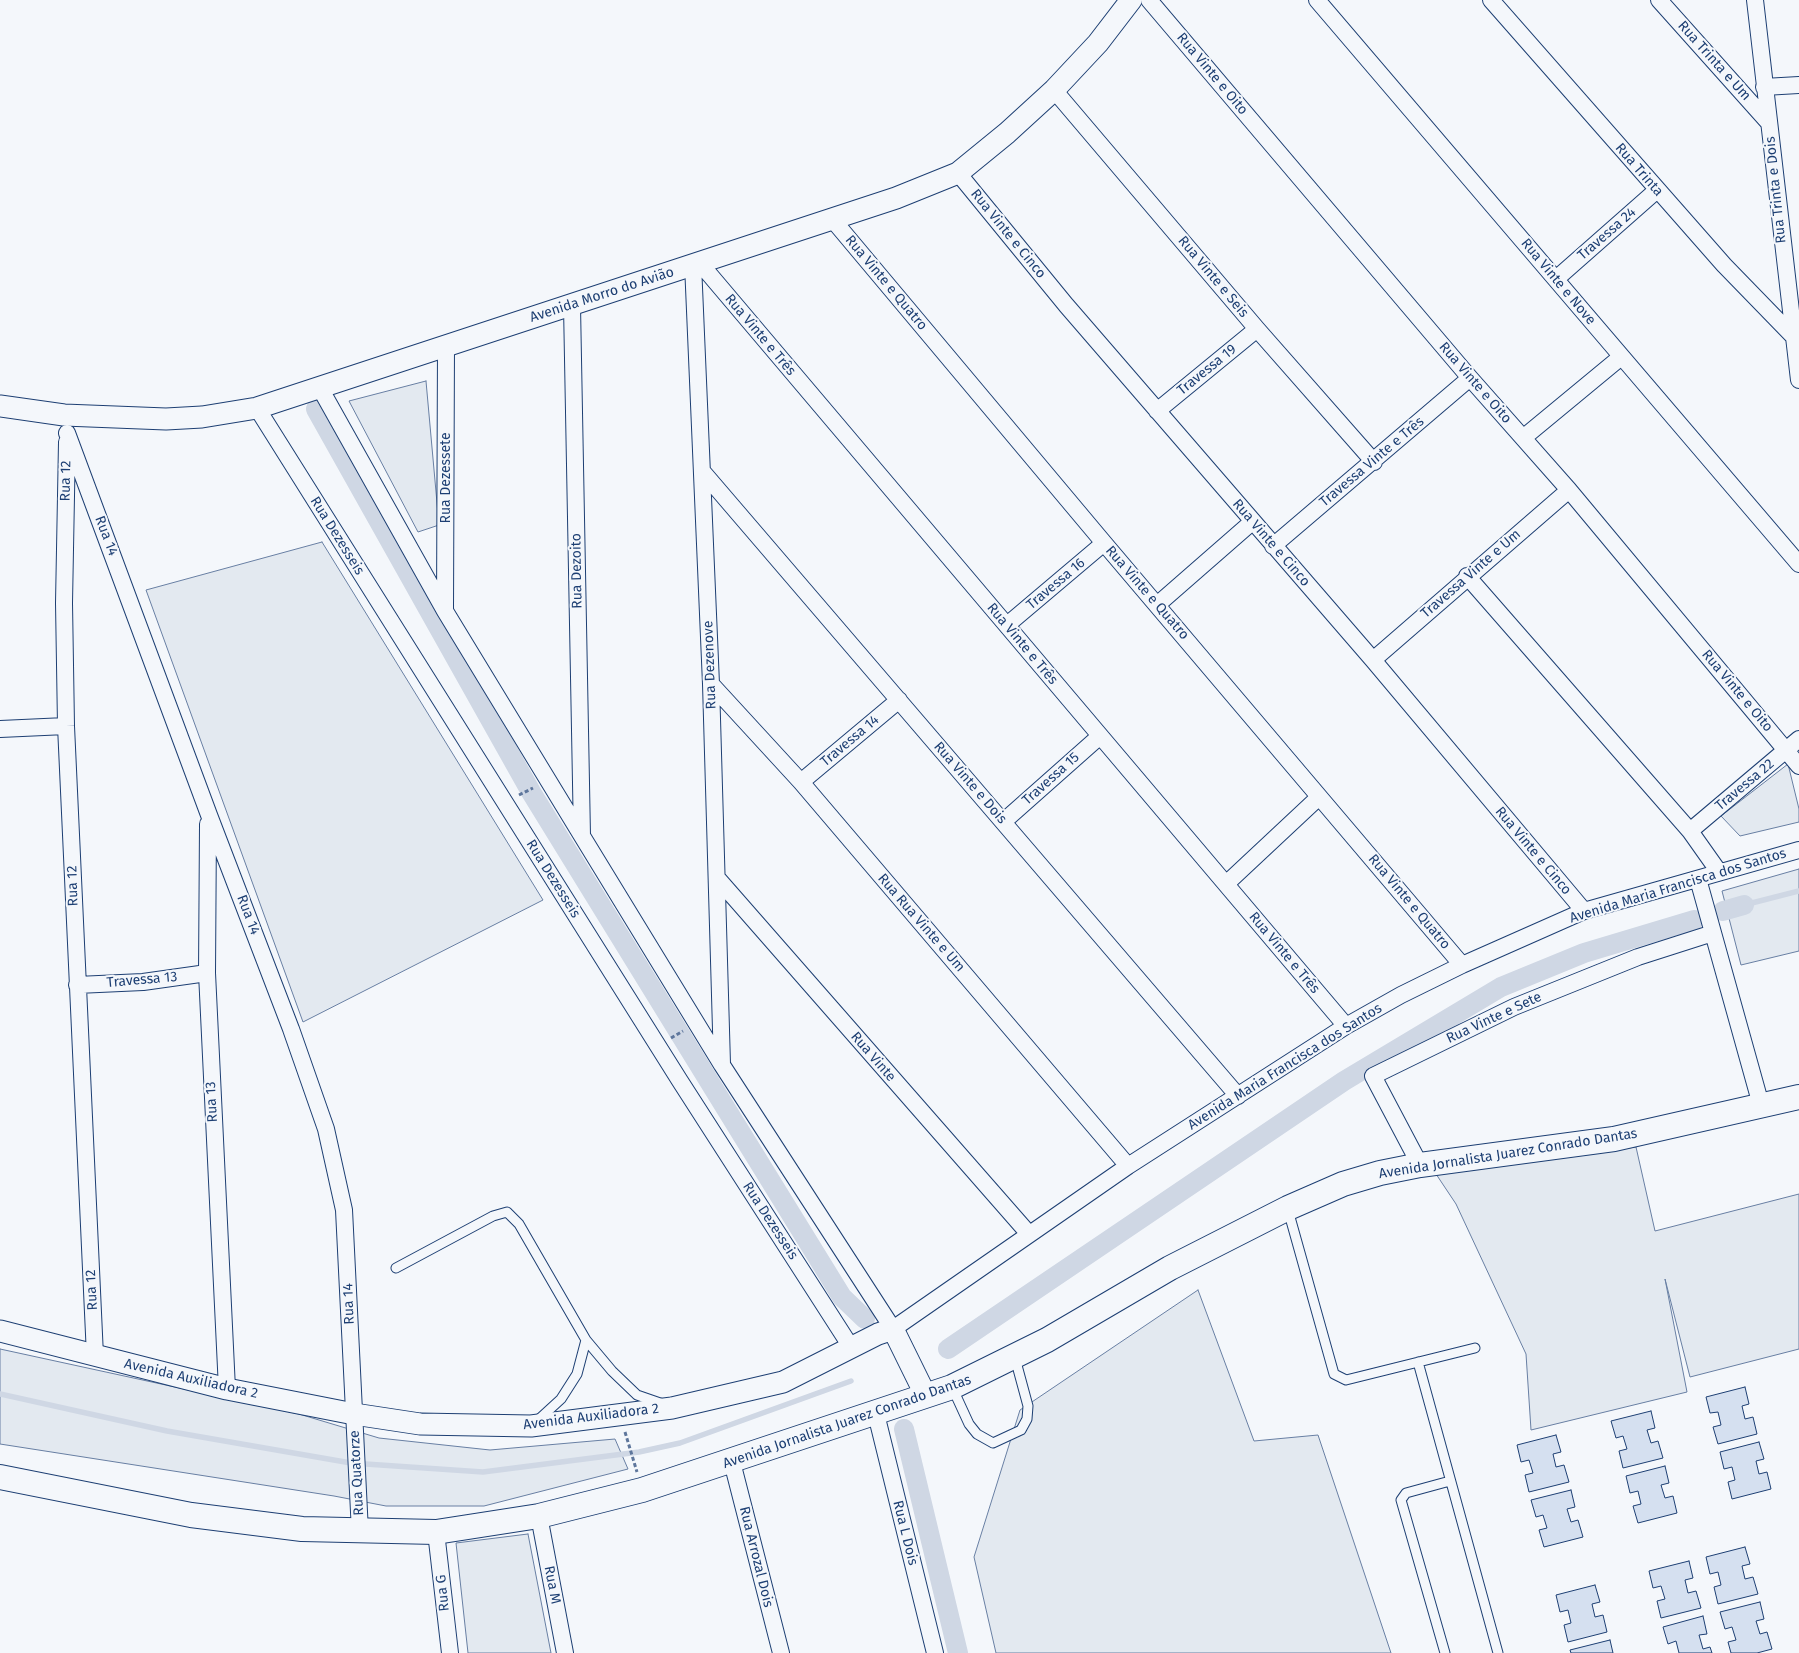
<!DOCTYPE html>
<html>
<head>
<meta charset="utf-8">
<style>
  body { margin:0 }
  canvas { display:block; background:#f4f7fb }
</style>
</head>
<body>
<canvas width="1799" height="1653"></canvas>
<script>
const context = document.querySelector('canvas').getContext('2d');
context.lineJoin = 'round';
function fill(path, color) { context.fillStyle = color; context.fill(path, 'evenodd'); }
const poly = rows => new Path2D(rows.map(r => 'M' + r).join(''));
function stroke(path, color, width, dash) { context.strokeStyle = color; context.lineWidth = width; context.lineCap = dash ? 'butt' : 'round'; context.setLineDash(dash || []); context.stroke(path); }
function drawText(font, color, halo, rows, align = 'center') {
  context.font = font + ' "Fira Sans",sans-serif'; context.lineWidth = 4; context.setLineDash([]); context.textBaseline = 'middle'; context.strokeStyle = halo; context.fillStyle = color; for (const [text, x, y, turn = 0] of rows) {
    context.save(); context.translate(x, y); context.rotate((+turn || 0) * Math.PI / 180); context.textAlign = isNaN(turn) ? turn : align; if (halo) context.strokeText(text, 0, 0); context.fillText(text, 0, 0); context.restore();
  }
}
const green = poly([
  [426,381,439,525,418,532,349,401,426,381],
  [322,542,543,900,303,1022,146,590,322,542],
  [1788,764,1799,809,1799,822,1740,836,1721,816,1788,764],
  [1799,869,1799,951,1741,965,1722,891,1799,869],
  [1636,1147,1655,1231,1799,1194,1799,1349,1690,1377,1665,1279,1687,1392,1531,1430,1526,1354,1456,1204,1436,1174,1636,1147],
  [1198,1290,1254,1441,1318,1435,1391,1653,996,1653,974,1557,1020,1410,1198,1290],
  [0,1349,299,1414,379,1438,490,1450,615,1439,628,1469,484,1506,386,1506,334,1496,0,1444,0,1349],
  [528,1534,551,1653,468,1653,456,1543,528,1534]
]);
const stream = poly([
  [1744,905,1799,891],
  [0,1394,167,1431,351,1463,483,1472,639,1452,680,1443,851,1381]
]);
const canal = poly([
  [316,409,531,792,842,1297,865,1319],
  [1723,911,1744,905],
  [948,1349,1344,1081,1501,987,1584,953,1694,920],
  [904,1429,958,1653]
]);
const building = poly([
  [1745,1387,1749,1404,1742,1406,1745,1419,1753,1417,1757,1434,1718,1444,1713,1427,1721,1425,1718,1412,1710,1413,1706,1397,1745,1387],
  [1651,1411,1655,1428,1647,1430,1651,1443,1658,1441,1663,1458,1623,1468,1619,1451,1627,1449,1623,1436,1616,1438,1611,1421,1651,1411],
  [1556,1435,1561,1452,1553,1454,1556,1467,1564,1465,1569,1482,1529,1492,1525,1475,1533,1473,1529,1460,1521,1462,1517,1445,1556,1435],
  [1759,1442,1764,1459,1756,1461,1759,1474,1767,1472,1771,1489,1732,1499,1728,1482,1735,1480,1732,1467,1724,1469,1720,1452,1759,1442],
  [1665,1466,1669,1483,1661,1485,1665,1498,1673,1496,1677,1513,1638,1523,1633,1506,1641,1504,1638,1491,1630,1493,1626,1476,1665,1466],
  [1571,1490,1575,1507,1567,1509,1571,1522,1578,1520,1583,1537,1544,1547,1539,1530,1547,1528,1543,1515,1536,1517,1531,1500,1571,1490],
  [1745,1547,1750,1564,1742,1566,1745,1579,1753,1577,1758,1594,1718,1604,1714,1587,1721,1585,1718,1572,1710,1574,1706,1557,1745,1547],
  [1689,1561,1693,1578,1685,1580,1688,1593,1696,1591,1701,1608,1661,1618,1657,1601,1665,1599,1661,1586,1653,1588,1649,1571,1689,1561],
  [1595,1585,1600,1602,1592,1604,1595,1617,1603,1615,1607,1632,1568,1642,1564,1625,1571,1623,1568,1610,1560,1612,1556,1595,1595,1585],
  [1760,1602,1764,1619,1756,1621,1760,1634,1767,1632,1772,1649,1757,1653,1731,1653,1728,1642,1736,1640,1732,1627,1725,1629,1720,1612,1760,1602],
  [1703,1616,1707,1634,1699,1635,1703,1649,1710,1647,1712,1653,1679,1653,1676,1641,1668,1644,1663,1627,1703,1616],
  [1610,1640,1613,1653,1571,1653,1570,1650,1610,1640]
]);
const path = poly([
  [519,795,533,788],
  [671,1038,683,1031],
  [625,1432,637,1472]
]);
const service = poly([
  [1288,1210,1334,1374,1346,1380,1475,1348],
  [396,1268,493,1216,507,1212,519,1224,586,1340,612,1371,637,1395,663,1404],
  [1418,1362,1498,1653],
  [952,1387,969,1424,977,1434,993,1443,1021,1430,1027,1419,1028,1406,1015,1358],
  [537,1421,561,1399,577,1374,586,1340],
  [1445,1653,1401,1500,1406,1493,1450,1481]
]);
const minor = poly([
  [1149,0,1470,378,1569,490,1799,766],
  [1317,0,1799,564],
  [1491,0,1724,265,1792,335],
  [1659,0,1769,123],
  [1755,0,1799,380],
  [1764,87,1799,85],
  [1054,90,1257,329,1374,462],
  [958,173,1066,305,1373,660,1584,911],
  [833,220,1104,543,1462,965],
  [699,262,1346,1026],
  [693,264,711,684,722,1064],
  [1556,279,1657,190],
  [572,306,582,836],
  [320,388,445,611,582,836,722,1065,893,1329,1128,1166,1346,1026,1401,995,1462,965,1584,911,1799,850],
  [257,408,680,1081,851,1347],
  [1157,411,1257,329],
  [67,433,209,815,291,1029,326,1129,344,1210,360,1532],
  [1523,438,1621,357],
  [67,442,64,603,66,726,95,1356],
  [702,471,1238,1096],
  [1273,546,1470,378],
  [1467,576,1690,831,1719,872],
  [1157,605,1252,522],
  [445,610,446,345],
  [1007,625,1104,543],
  [1373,660,1569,490],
  [711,684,801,782,1128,1166],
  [0,729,66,726],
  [801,782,899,700],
  [1003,822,1100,736],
  [208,824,207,973,227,1389],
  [1690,831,1799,739],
  [718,879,1029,1234],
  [1698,879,1761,1105],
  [1226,884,1319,797],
  [77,985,143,982,207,973],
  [1420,1165,1373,1076,1514,1007,1638,957,1713,933],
  [876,1414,935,1653],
  [732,1462,781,1653],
  [539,1516,565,1653],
  [436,1532,450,1653]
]);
const tertiary = poly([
  [0,406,64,415,166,419,202,417,257,408,896,198,958,173,1007,133,1054,90,1098,43,1131,0],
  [0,1331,227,1389,354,1414,420,1424,531,1426,672,1408,783,1382,878,1334,893,1329,926,1396]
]);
const secondary = poly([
  [0,1477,191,1515,302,1529,436,1532,539,1516,642,1490,952,1387,1047,1340,1170,1268,1288,1208,1343,1184,1380,1173,1420,1165,1614,1139,1799,1097]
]);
const streetNames = [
  ["Rua Trinta e Um",1714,61,48],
  ["Rua Vinte e Oito",1212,74,50],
  ["Rua Trinta",1639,170,49],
  ["Rua Trinta e Dois",1776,190,-96],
  ["Rua Vinte e Cinco",1008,234,51],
  ["Travessa 24",1607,234,-41],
  ["Rua Vinte e Seis",1213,277,50],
  ["Rua Vinte e Nove",1558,282,50],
  ["Rua Vinte e Quatro",886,283,50],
  ["Avenida Morro do Avião",602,295,-18],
  ["Rua Vinte e Três",760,335,50],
  ["Travessa 19",1207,370,-39],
  ["Rua Vinte e Oito",1475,383,49],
  ["Travessa Vinte e Três",1372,462,-40],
  ["Rua Dezessete",446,478,-90],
  ["Rua 12",66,481,-89],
  ["Rua 14",106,536,69],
  ["Rua Dezesseis",337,536,58],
  ["Rua Vinte e Cinco",1271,543,49],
  ["Rua Dezoito",577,571,-91],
  ["Travessa Vinte e Um",1471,574,-41],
  ["Travessa 16",1056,584,-40],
  ["Rua Vinte e Quatro",1147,593,49],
  ["Rua Vinte e Três",1022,644,50],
  ["Rua Dezenove",710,665,-92],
  ["Rua Vinte e Oito",1737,691,50],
  ["Travessa 14",850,741,-40],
  ["Travessa 15",1051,779,-42],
  ["Rua Vinte e Dois",970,783,49],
  ["Travessa 22",1745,785,-40],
  ["Rua Vinte e Cinco",1533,851,50],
  ["Rua Dezesseis",553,879,58],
  ["Rua 12",73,886,-92],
  ["Avenida Maria Francisca dos Santos",1678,886,-17],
  ["Rua Vinte e Quatro",1409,902,50],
  ["Rua 14",248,915,69],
  ["Rua Rua Vinte e Um",921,923,49],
  ["Rua Vinte e Três",1284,953,50],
  ["Travessa 13",142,980,-5],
  ["Rua Vinte e Sete",1494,1018,-25],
  ["Rua Vinte",873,1057,49],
  ["Avenida Maria Francisca dos Santos",1285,1067,-32],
  ["Rua 13",212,1102,-93],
  ["Avenida Jornalista Juarez Conrado Dantas",1508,1154,-9],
  ["Rua Dezesseis",770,1221,57],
  ["Rua 12",92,1290,-93],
  ["Rua 14",349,1304,-92],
  ["Avenida Auxiliadora 2",191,1379,13],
  ["Avenida Auxiliadora 2",591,1417,-7],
  ["Avenida Jornalista Juarez Conrado Dantas",847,1422,-19],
  ["Rua Quatorze",357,1473,-93],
  ["Rua L Dois",905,1533,76],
  ["Rua Arrozal Dois",756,1557,76],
  ["Rua M",552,1585,79],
  ["Rua G",443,1593,-96]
];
fill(green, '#e3e9f0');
stroke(green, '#687fa3', 1);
stroke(stream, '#cfd7e4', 5.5);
stroke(canal, '#cfd7e4', 20);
fill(building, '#d5e0f0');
stroke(building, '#1d3f73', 1);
stroke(service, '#1d3f73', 11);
stroke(minor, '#1d3f73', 18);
stroke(tertiary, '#1d3f73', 23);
stroke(secondary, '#1d3f73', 26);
stroke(path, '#5e769c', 3, [4, 2.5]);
stroke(service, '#f4f7fb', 9);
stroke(minor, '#f4f7fb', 16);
stroke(tertiary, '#f4f7fb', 21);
stroke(secondary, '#f4f7fb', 24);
drawText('14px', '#1d3f73', '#f4f7fb', streetNames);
</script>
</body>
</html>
